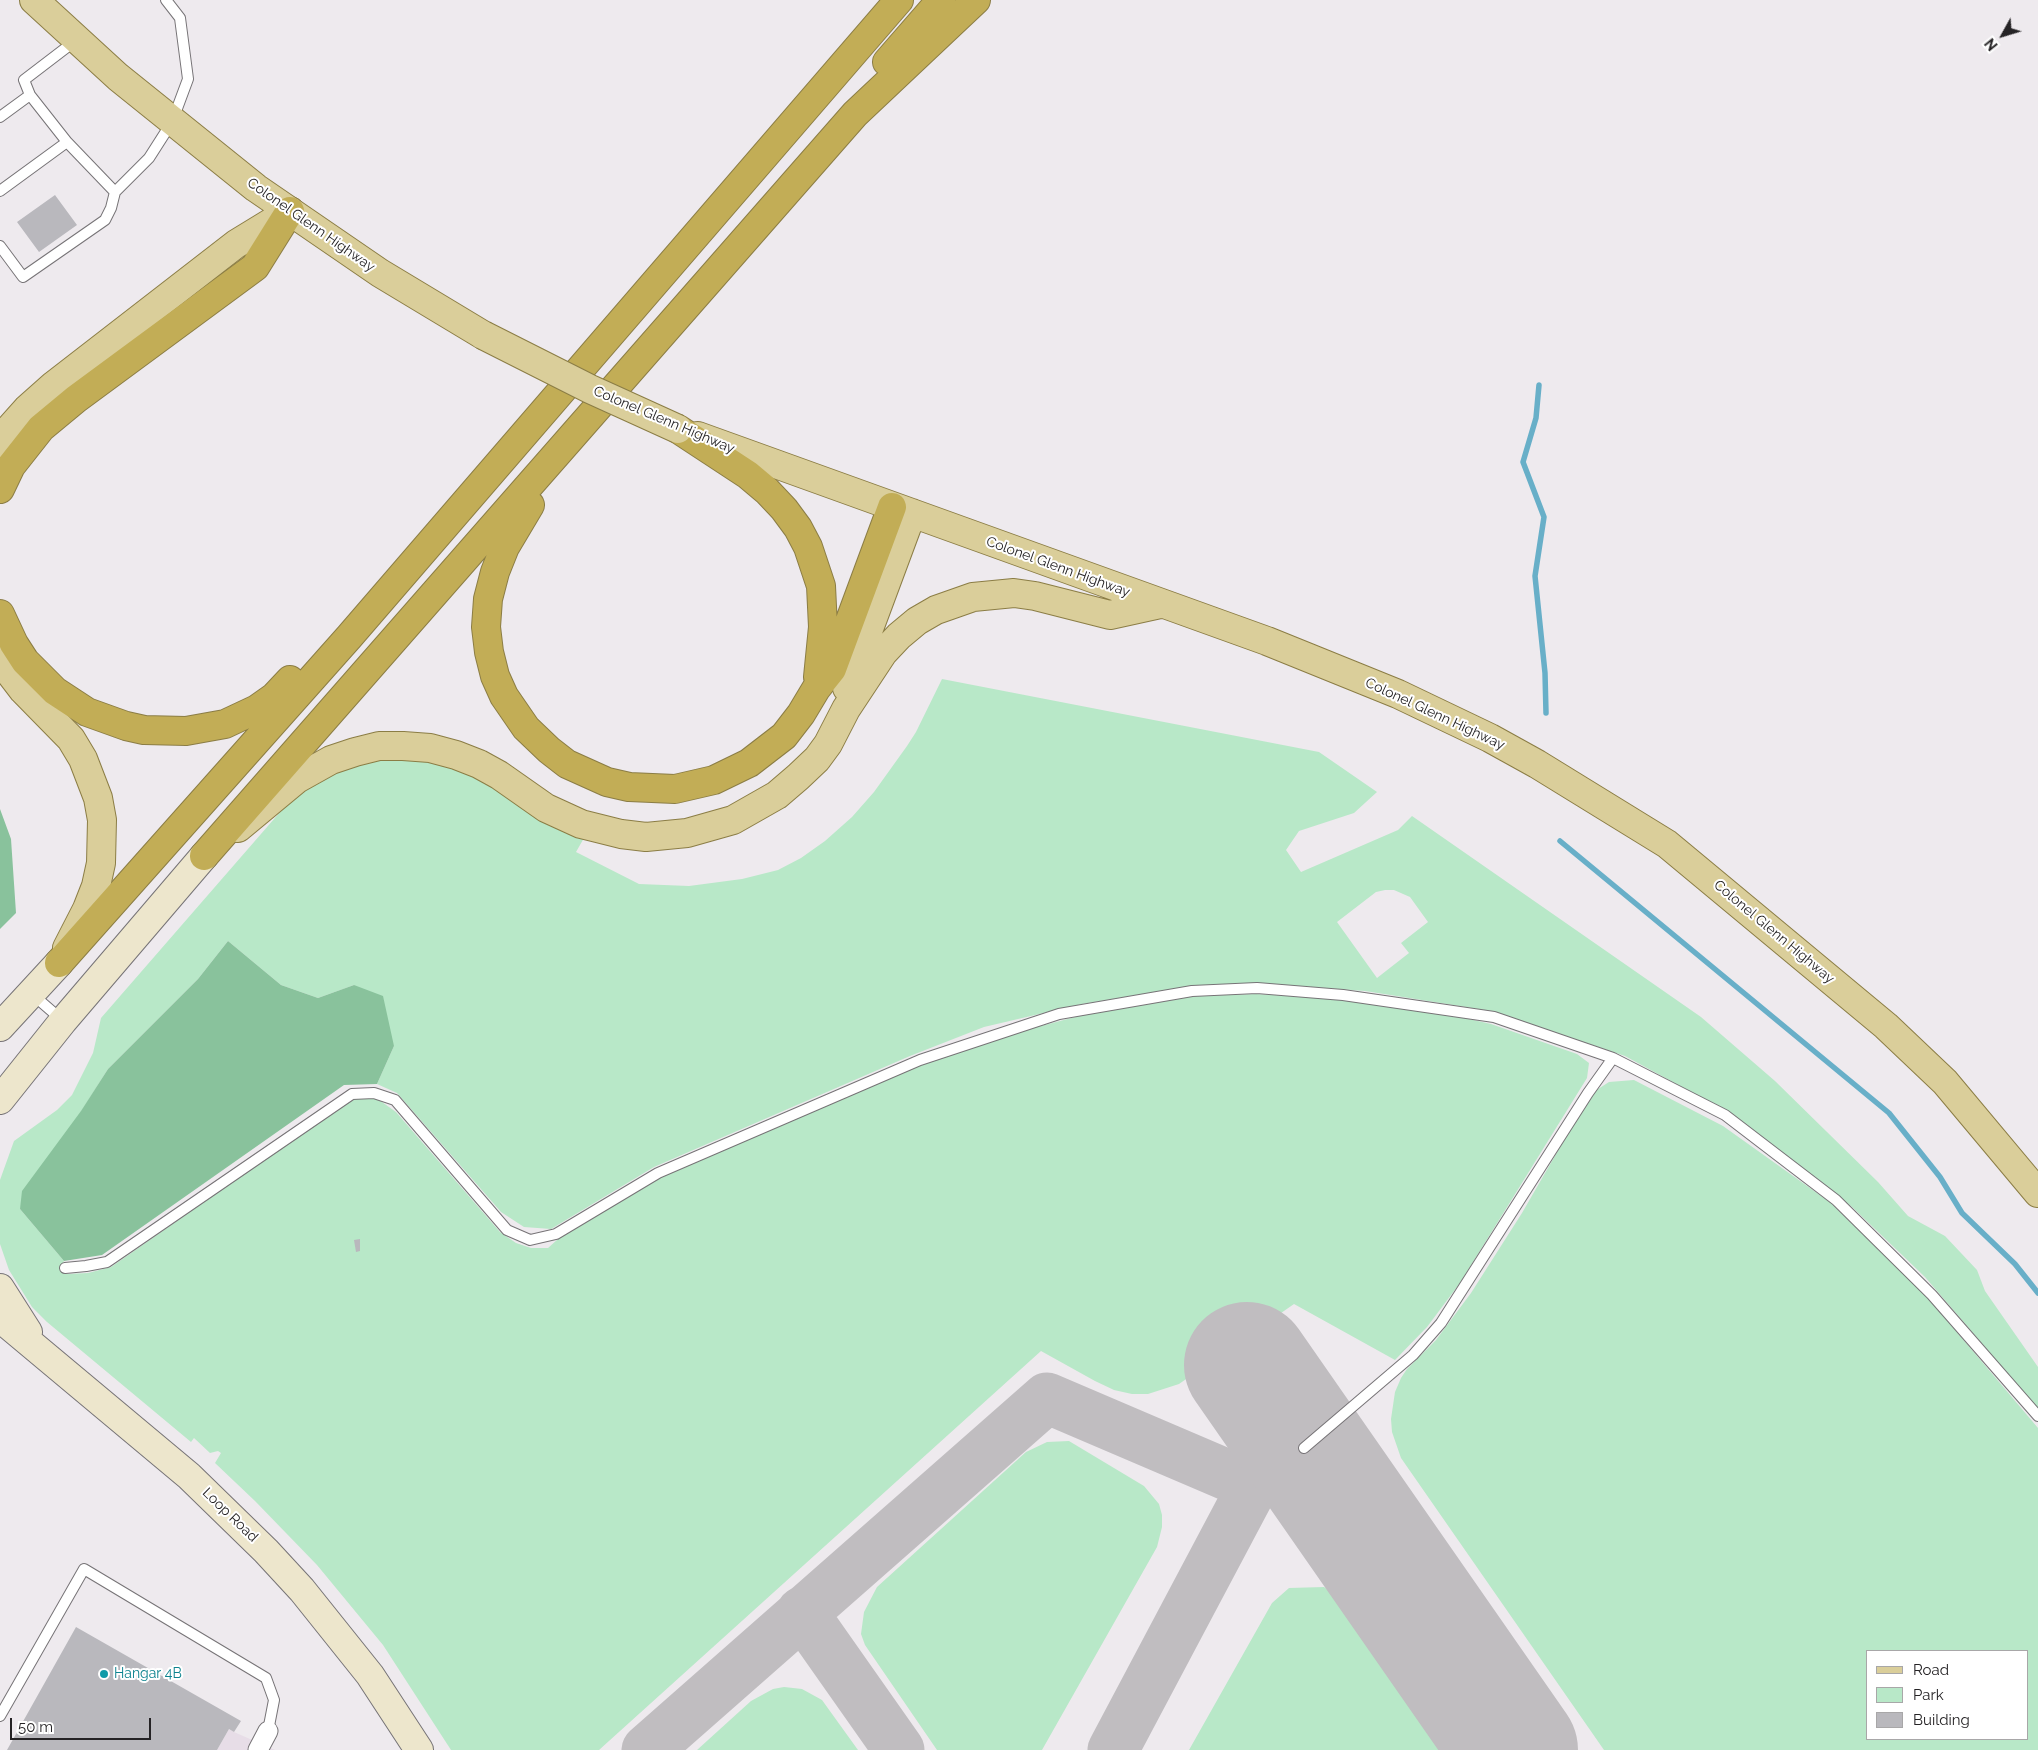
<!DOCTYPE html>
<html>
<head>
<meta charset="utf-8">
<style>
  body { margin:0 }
  #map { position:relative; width:2038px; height:1750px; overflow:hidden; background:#eeeaee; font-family:Raleway,sans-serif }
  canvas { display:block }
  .legend { position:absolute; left:1866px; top:1650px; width:162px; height:90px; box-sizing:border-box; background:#fff; border:1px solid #a8a7a8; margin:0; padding:6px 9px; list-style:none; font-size:15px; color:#252325 }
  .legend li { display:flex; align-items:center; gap:10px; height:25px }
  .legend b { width:25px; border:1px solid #a8a7a8 }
  .north { position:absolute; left:1978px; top:10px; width:50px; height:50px; -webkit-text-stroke:4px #fff; paint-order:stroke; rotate:231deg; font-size:14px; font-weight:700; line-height:20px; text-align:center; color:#252325 }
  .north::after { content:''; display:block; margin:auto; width:18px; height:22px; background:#252325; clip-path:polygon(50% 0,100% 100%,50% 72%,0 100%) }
  .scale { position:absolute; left:10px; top:1718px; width:141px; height:22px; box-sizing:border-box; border:2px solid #252325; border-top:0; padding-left:6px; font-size:15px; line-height:18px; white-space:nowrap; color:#252325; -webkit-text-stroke:4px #fff; paint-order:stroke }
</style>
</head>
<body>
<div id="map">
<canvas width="2038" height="1750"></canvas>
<ul class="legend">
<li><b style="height:6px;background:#dace9a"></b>Road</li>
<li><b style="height:14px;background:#b8e8c8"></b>Park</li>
<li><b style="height:14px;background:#b9b8bd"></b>Building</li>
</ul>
<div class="north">N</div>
<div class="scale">50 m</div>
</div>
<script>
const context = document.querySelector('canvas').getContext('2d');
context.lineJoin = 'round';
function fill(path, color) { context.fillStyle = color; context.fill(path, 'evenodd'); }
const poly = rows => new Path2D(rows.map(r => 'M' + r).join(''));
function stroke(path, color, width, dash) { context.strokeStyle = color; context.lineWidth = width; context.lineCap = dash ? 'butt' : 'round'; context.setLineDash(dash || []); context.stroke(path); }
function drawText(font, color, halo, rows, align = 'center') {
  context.font = font + ' Raleway,sans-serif'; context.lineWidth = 4; context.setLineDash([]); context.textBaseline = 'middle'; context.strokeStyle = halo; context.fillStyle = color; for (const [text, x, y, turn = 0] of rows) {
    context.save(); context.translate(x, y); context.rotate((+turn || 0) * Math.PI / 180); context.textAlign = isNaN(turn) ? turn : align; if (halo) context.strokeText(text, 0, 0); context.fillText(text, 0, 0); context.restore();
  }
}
const built = poly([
  [229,1729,234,1732,275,1750,217,1750]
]);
const green = poly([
  [942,679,1319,752,1377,792,1354,813,1299,831,1286,850,1301,872,1398,830,1412,816,1701,1017,1775,1081,1878,1182,1908,1216,1945,1236,1977,1270,1985,1291,2038,1367,2038,1409,1925,1277,1852,1207,1772,1144,1726,1111,1625,1056,1491,1011,1365,991,1259,983,1173,989,1082,1004,984,1027,910,1056,654,1167,551,1229,524,1227,501,1212,397,1093,377,1084,394,1046,354,985,318,998,281,985,228,941,198,979,108,1069,20,1209,64,1261,61,1268,67,1274,88,1273,111,1267,352,1099,364,1096,375,1097,396,1112,500,1232,516,1243,531,1248,548,1248,567,1231,647,1183,925,1063,995,1038,1079,1016,1196,996,1256,994,1343,999,1416,1007,1491,1024,1577,1054,1589,1063,1587,1078,1460,1283,1427,1327,1395,1360,1294,1304,1179,1384,1148,1394,1132,1394,1114,1390,1095,1381,1041,1351,599,1750,451,1750,383,1645,317,1565,255,1501,215,1463,221,1453,218,1451,210,1453,194,1438,191,1442,47,1322,32,1307,9,1270,0,1244,0,1180,14,1141,57,1110,72,1095,93,1053,101,1018,294,796,333,770,377,760,408,757,435,762,469,772,584,838,576,852,639,884,689,886,742,879,778,870,801,858,825,841,852,817,874,792,907,746,916,732],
  [1385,890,1394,890,1410,897,1428,922,1401,943,1409,953,1377,978,1337,922,1376,892],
  [1634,1080,1723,1126,1831,1203,1928,1298,2038,1428,2038,1750,1604,1750,1401,1458,1392,1432,1391,1419,1395,1392,1401,1378,1407,1369,1436,1340,1471,1293,1522,1213,1586,1102,1595,1091,1609,1082],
  [1867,1651,2027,1651,2027,1739,1867,1739],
  [1069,1441,1144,1486,1159,1504,1162,1515,1162,1527,1157,1547,1042,1750,937,1750,865,1645,861,1634,864,1612,877,1587,1026,1452,1047,1442],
  [1324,1587,1343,1601,1446,1750,1189,1750,1272,1603,1289,1588],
  [784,1687,802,1689,822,1700,858,1750,697,1750,751,1701,773,1689]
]);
const forest = poly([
  [0,809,11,839,16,913,0,929],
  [228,941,281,985,318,998,354,985,383,996,394,1046,377,1084,344,1085,102,1255,64,1261,20,1209,22,1191,81,1111,108,1069,198,979]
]);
const stream = poly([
  [1539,385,1536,418,1523,462,1544,517,1535,576,1545,673,1546,713],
  [1560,841,1889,1113,1940,1177,1962,1213,2015,1264,2038,1293]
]);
const taxiway = poly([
  [802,1612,899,1750],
  [647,1750,1047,1398,1253,1486],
  [1113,1750,1253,1486,1288,1425]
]);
const runway = poly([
  [1247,1365,1515,1750]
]);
const building = poly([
  [55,195,77,225,39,252,17,222],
  [360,1239,360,1251,356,1252,354,1240],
  [76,1627,241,1721,234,1732,229,1729,217,1750,7,1750]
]);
const lane = poly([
  [0,117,30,95],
  [67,142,115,192,149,158,172,122,188,79,180,18,166,0],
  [0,191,67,142,30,95,24,80,75,41],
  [0,246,23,277,105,220,111,208,115,192],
  [32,994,62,1020],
  [65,1268,86,1266,107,1262,352,1094,374,1093,395,1100,507,1230,530,1240,556,1234,658,1173,920,1060,1059,1014,1192,991,1257,988,1343,995,1494,1017,1613,1058,1725,1115,1836,1200,1932,1295,2038,1416],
  [1304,1448,1413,1355,1441,1323,1588,1093,1613,1058],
  [0,1716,84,1569,266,1678,274,1700,268,1731]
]);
const street = poly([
  [258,1750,268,1731]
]);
const secondary = poly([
  [0,1027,59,963],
  [0,1100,63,1021,204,856],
  [0,1288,28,1332],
  [0,1318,189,1476,266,1551,302,1590,370,1675,419,1750]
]);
const primary = poly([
  [34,0,118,77,256,188,380,273,483,335],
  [698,436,1267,641,1398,694,1490,738,1537,764,1667,844,1886,1026,1945,1082,2038,1193],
  [0,443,10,428,27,409,54,385,236,244,290,211],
  [0,660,23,690,71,739,83,759,98,798,102,820,101,863,96,886,87,909,67,948],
  [847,688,912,513],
  [238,828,297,779,331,760,355,752,379,746,403,746,430,748,456,755,479,764,499,775,546,808,581,824,621,834,646,837,687,833,733,820,777,795,798,777,817,759,828,744,846,709,883,653,899,636,917,621,936,610,973,597,1014,593,1035,596,1110,615,1160,604]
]);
const highway = poly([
  [887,62,941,0],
  [678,429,748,475,767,491,784,509,798,528,808,547,821,586,823,627,818,677],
  [0,489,11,466,41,428,76,399,255,267,290,211],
  [530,505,505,547,495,572,488,599,486,627,489,652,495,676,504,696,526,728,549,750,567,764,607,782,629,787,675,789,714,780,749,763,784,736,801,714,816,689,832,669,892,507],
  [0,614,14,644,25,661,55,691,87,712,126,726,144,730,186,731,225,724,257,709,274,697,290,680],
  [204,856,855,114,976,0],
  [59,963,349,637,899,0]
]);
const primaryBridge = poly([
  [483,335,590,389,678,429]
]);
const markers = [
  [104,1674,5,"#0f9aa8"]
];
const streetNames = [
  ["Colonel Glenn Highway",311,225,35],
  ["Colonel Glenn Highway",664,420,23],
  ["Colonel Glenn Highway",1058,567,20],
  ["Colonel Glenn Highway",1435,714,25],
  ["Colonel Glenn Highway",1774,932,40],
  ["Loop Road",230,1515,44]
];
const cultureNames = [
  ["Hangar 4B",114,1674]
];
fill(built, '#e7dde7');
fill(green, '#b8e8c8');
fill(forest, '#89c29c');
stroke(stream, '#68afc8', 5.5);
stroke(taxiway, '#c0bdc0', 51);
stroke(runway, '#c0bdc0', 126);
fill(building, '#b9b8bd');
stroke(lane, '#767376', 12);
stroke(street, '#767376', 21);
stroke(secondary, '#767376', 30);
stroke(primary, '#8b7d45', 30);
stroke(highway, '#8b7d45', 30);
stroke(lane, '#fff', 10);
stroke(street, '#fff', 19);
stroke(secondary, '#ede6cc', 28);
stroke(primary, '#dace9a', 28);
stroke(highway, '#c2ad56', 28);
stroke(primaryBridge, '#8b7d45', 30, []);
stroke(primaryBridge, '#dace9a', 28);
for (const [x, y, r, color] of markers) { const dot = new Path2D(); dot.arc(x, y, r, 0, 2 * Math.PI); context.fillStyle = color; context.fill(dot); stroke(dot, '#fff', 2); }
drawText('14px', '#252325', '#fff', streetNames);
drawText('14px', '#0d838f', '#fff', cultureNames, 'left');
</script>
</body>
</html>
